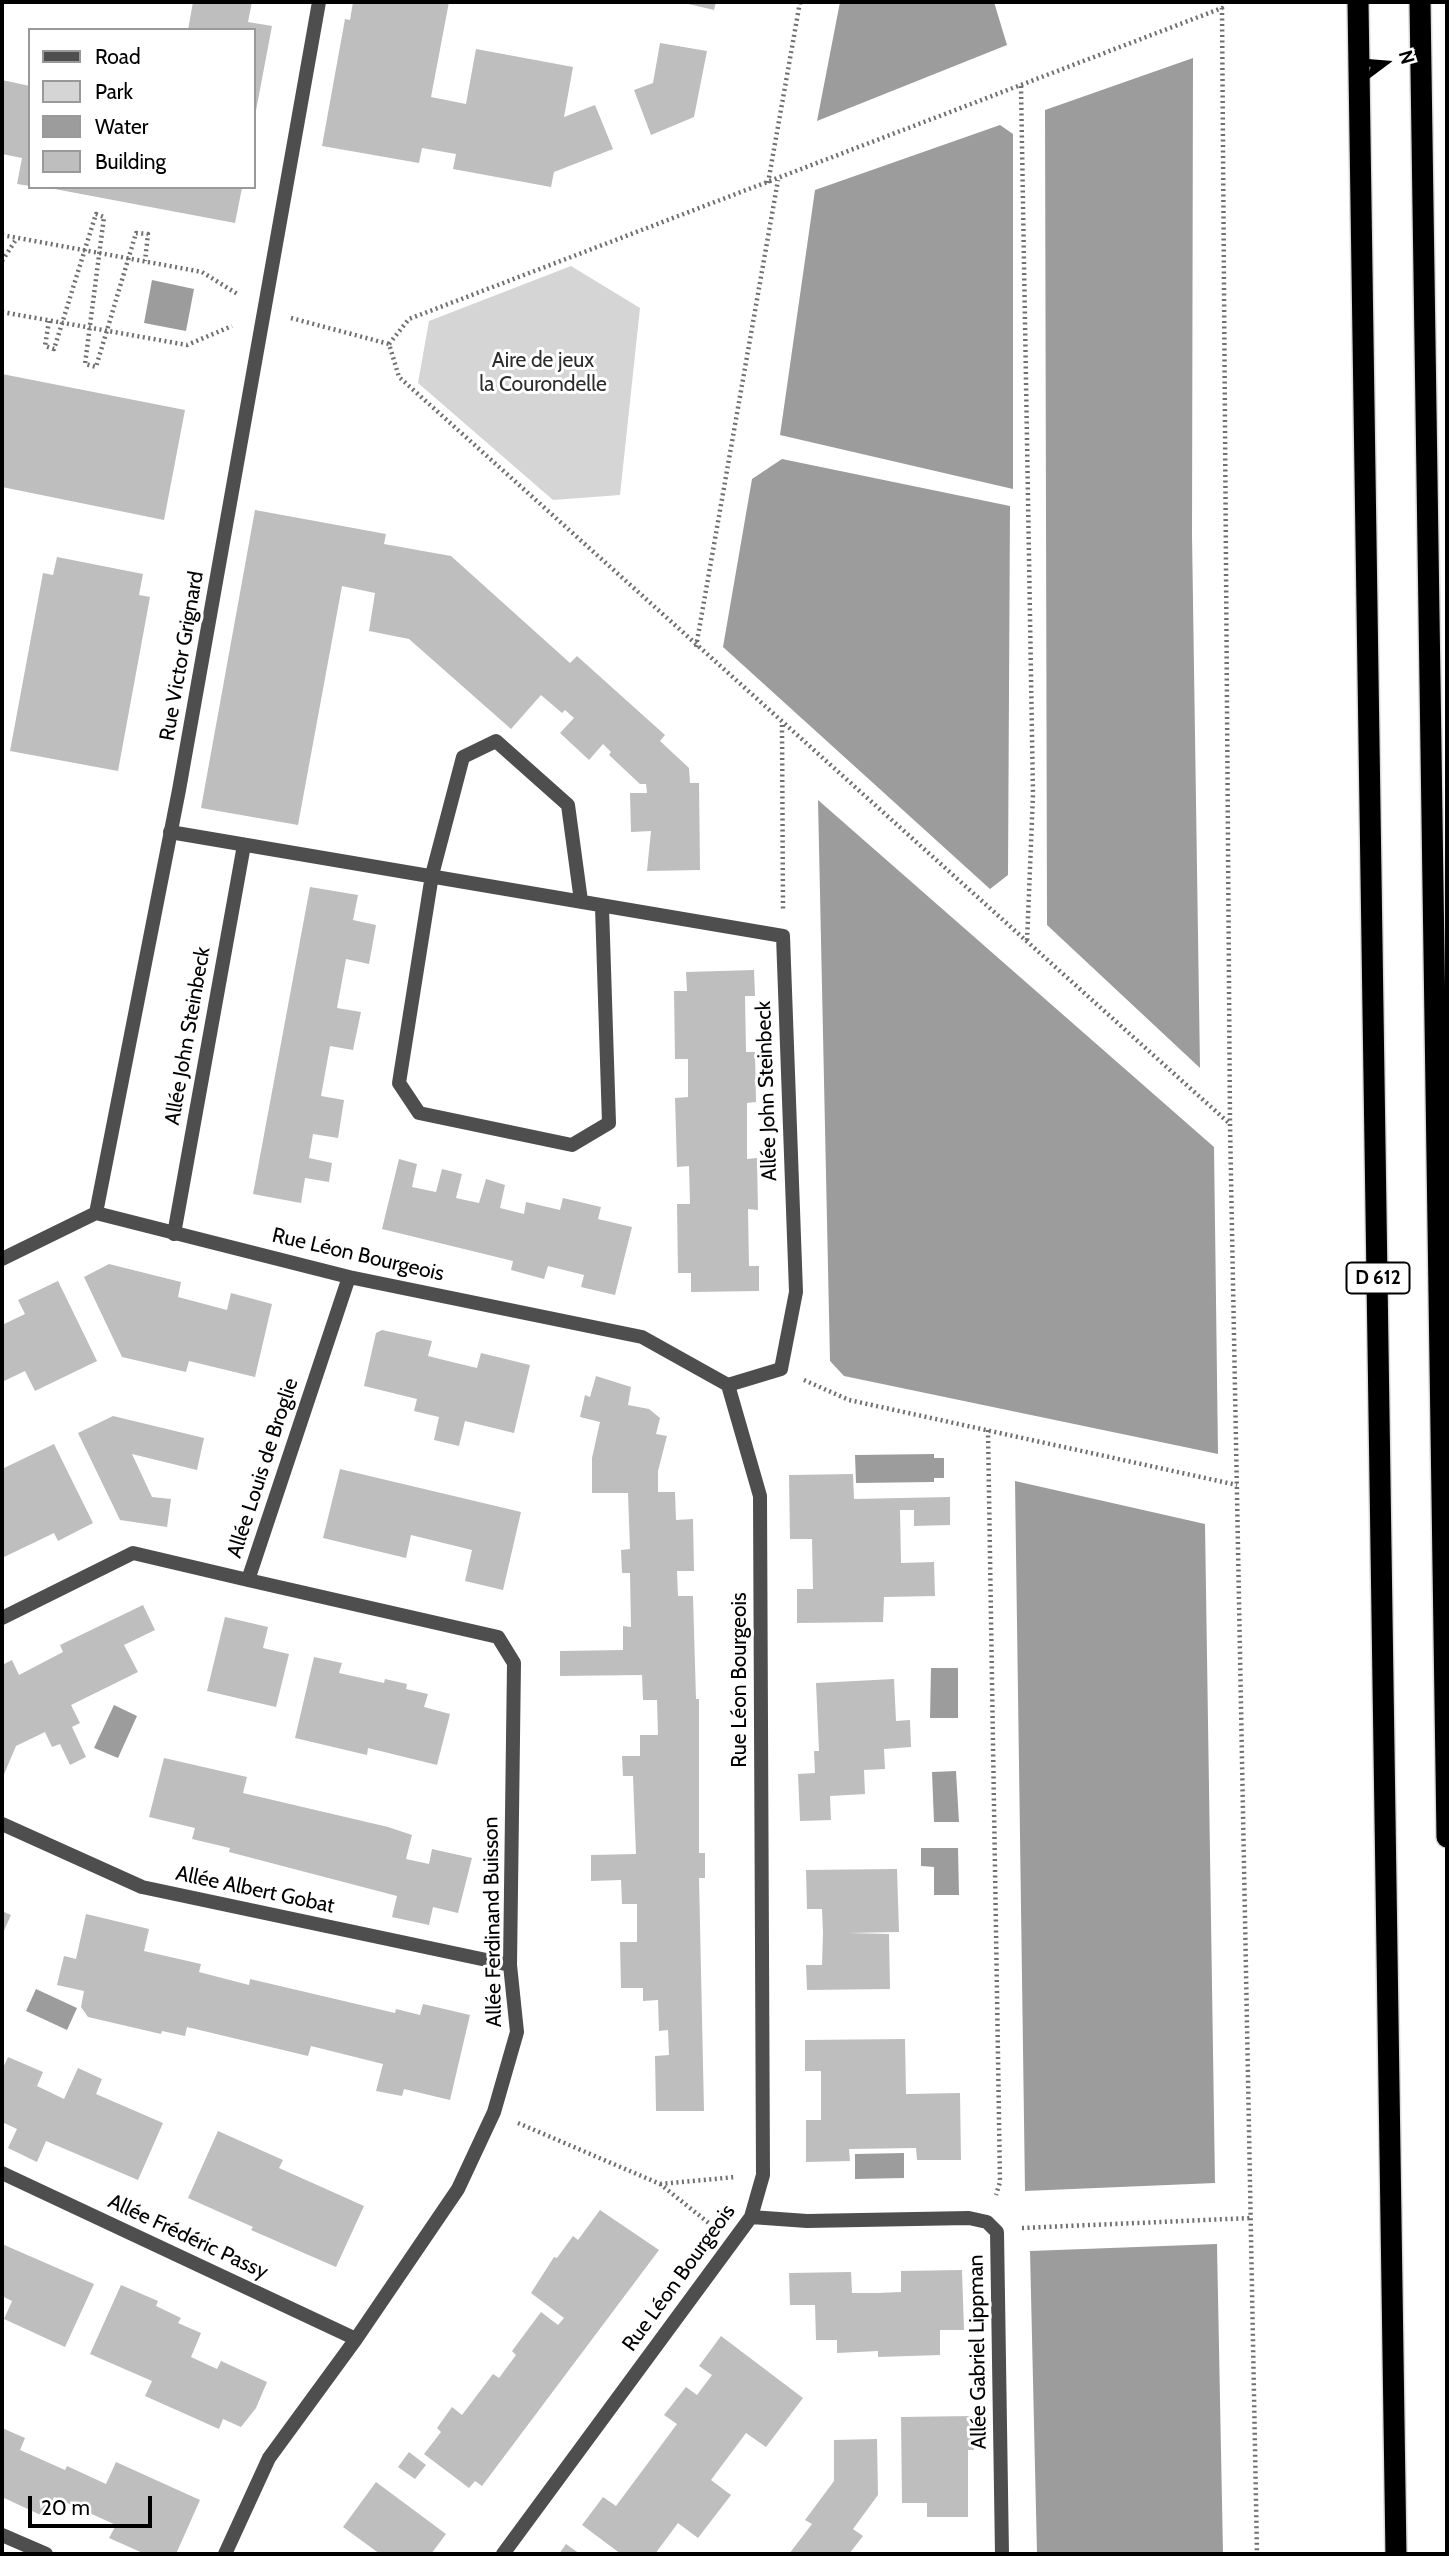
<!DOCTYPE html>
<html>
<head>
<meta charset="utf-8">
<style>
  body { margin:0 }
  #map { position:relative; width:1449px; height:2556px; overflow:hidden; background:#fff; font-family:Cabin,sans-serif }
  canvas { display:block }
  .frame { position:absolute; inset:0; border:4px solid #000; pointer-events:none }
  .legend { position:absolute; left:28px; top:28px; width:228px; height:161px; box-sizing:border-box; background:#fff; border:2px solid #999; margin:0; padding:9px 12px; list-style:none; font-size:21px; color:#000 }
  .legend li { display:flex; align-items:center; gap:14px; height:35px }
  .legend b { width:35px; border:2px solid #999 }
  .north { position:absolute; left:1351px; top:28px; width:70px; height:70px; -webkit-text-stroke:5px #fff; paint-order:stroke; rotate:74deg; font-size:19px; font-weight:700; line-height:28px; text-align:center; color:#000 }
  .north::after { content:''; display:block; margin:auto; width:24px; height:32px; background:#000; clip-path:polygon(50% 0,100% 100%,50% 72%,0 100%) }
  .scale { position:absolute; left:28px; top:2496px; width:124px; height:32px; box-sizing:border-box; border:4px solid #000; border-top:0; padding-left:9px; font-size:21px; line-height:24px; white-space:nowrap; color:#000; -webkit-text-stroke:5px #fff; paint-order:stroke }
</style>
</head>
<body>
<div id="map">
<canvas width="1449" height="2556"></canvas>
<div class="frame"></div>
<ul class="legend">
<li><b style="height:9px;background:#4e4e4e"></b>Road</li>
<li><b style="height:19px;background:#d5d5d5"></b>Park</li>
<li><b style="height:19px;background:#9c9c9c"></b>Water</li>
<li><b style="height:19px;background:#bebebe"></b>Building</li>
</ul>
<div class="north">N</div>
<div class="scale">20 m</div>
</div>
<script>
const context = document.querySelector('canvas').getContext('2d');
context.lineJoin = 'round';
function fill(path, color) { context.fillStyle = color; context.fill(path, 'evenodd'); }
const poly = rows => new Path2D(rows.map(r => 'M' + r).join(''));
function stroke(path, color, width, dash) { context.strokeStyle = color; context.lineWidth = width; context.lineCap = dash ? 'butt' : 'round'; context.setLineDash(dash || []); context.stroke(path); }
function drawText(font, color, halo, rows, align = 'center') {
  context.font = font + ' Cabin,sans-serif'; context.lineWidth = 6; context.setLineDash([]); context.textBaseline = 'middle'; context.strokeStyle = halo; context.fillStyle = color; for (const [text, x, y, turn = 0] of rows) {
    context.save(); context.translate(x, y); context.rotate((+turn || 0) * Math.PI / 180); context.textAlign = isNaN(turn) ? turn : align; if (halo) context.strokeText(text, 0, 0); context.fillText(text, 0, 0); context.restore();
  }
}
const green = poly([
  [571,266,640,308,620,495,553,500,418,383,429,321]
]);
const water = poly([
  [840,2,994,2,1007,45,817,121],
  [1193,58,1192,535,1200,1068,1047,925,1045,110],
  [1000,125,1013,134,1013,489,780,435,815,190],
  [152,280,194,289,186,331,144,323],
  [782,459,1010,506,1008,875,990,889,723,647,752,479],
  [818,800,1214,1147,1218,1454,844,1376,830,1361],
  [934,1454,934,1458,944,1458,944,1478,934,1478,934,1482,856,1483,855,1455],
  [1015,1481,1205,1524,1215,2183,1025,2191],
  [931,1668,958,1668,958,1718,930,1718],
  [114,1705,137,1716,118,1758,94,1748],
  [956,1771,959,1822,934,1822,932,1772],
  [921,1848,958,1848,959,1895,934,1895,934,1867,921,1866],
  [36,1989,77,2008,67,2030,26,2011],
  [904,2153,904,2178,855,2179,855,2154],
  [1217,2244,1223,2554,1037,2554,1030,2251]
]);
const building = poly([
  [193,2,252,2,248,22,272,26,255,116,254,30,188,30],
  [353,2,449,2,431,97,466,104,476,49,573,67,564,117,595,105,613,149,554,172,551,187,453,169,456,154,422,148,419,163,322,146,345,19,350,20],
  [680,2,716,2,714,10],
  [660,43,707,51,694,117,651,135,634,90,653,83],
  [2,80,30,86,30,186,17,184,22,158,2,154],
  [44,187,237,187,242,188,235,223],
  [2,374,185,410,164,520,2,487],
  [255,510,386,534,384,544,451,556,570,663,577,656,665,735,660,741,689,768,690,783,699,783,700,870,647,871,651,831,631,832,630,793,647,793,646,784,640,784,609,755,611,752,603,744,589,760,560,733,574,718,565,710,562,713,541,695,511,729,409,639,369,631,375,593,342,586,298,825,201,808],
  [57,557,143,574,139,595,150,597,118,771,10,751,43,573,53,575],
  [310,887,358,895,353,920,376,925,369,964,346,959,337,1008,361,1012,353,1050,330,1046,321,1096,344,1100,338,1138,313,1134,309,1158,332,1163,329,1182,305,1178,301,1203,253,1194],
  [754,970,755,996,745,996,746,1052,755,1052,756,1102,747,1103,747,1159,757,1158,758,1210,748,1209,749,1266,759,1266,759,1291,691,1292,691,1273,678,1273,677,1204,690,1204,689,1166,677,1167,675,1098,688,1097,688,1059,675,1059,674,991,687,991,686,972],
  [399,1159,417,1164,412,1187,436,1192,442,1169,462,1174,456,1198,479,1203,486,1179,505,1185,500,1208,524,1214,526,1202,560,1210,563,1198,601,1207,598,1219,632,1227,615,1295,581,1287,584,1275,548,1266,544,1279,511,1270,513,1261,382,1229],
  [109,1264,181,1282,178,1297,227,1310,231,1293,272,1304,255,1377,189,1361,186,1372,122,1357,84,1277],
  [58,1281,97,1361,35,1391,25,1371,2,1382,2,1325,25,1314,18,1300],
  [382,1330,432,1341,428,1356,452,1362,477,1368,481,1353,530,1365,514,1433,465,1421,459,1446,434,1440,439,1417,414,1411,417,1399,364,1386,376,1333],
  [596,1376,631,1387,628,1405,649,1409,660,1418,656,1434,667,1436,658,1471,658,1492,675,1492,676,1520,693,1519,694,1571,677,1571,678,1596,693,1596,696,1699,699,1699,699,1853,705,1853,705,1878,699,1878,704,2111,656,2111,655,2056,669,2055,668,2030,659,2031,658,2000,643,2001,643,1988,621,1988,620,1942,637,1942,637,1904,622,1904,621,1880,591,1881,591,1855,636,1854,633,1776,623,1776,622,1756,640,1756,640,1735,658,1735,657,1700,643,1700,642,1675,560,1676,560,1651,623,1650,623,1626,631,1627,630,1573,622,1573,621,1550,630,1549,628,1493,592,1493,592,1458,600,1422,580,1417,585,1395,590,1397],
  [113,1416,204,1438,197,1470,132,1454,152,1497,171,1499,167,1527,120,1520,78,1433],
  [54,1444,93,1523,58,1541,54,1533,2,1558,2,1469],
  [340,1469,521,1512,503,1590,465,1581,472,1550,411,1535,406,1558,323,1538],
  [853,1474,854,1499,950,1497,950,1525,914,1526,914,1510,900,1510,901,1563,934,1562,935,1596,884,1597,883,1622,797,1623,797,1589,813,1589,812,1539,790,1539,789,1475],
  [143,1605,155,1630,124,1645,138,1672,71,1705,80,1723,72,1727,86,1757,70,1765,60,1744,52,1747,45,1732,16,1746,2,1779,2,1665,12,1660,19,1675,63,1652,60,1645],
  [225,1617,268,1627,263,1648,289,1654,276,1707,207,1691],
  [314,1657,342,1663,339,1673,384,1683,385,1679,407,1684,406,1689,428,1694,424,1707,450,1714,437,1765,368,1748,367,1755,295,1738],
  [894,1679,896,1721,910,1720,911,1747,884,1749,885,1769,864,1770,865,1794,830,1796,831,1820,800,1821,798,1774,815,1773,814,1751,819,1751,816,1683],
  [164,1758,247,1777,243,1793,388,1827,412,1835,406,1859,429,1864,432,1849,472,1858,458,1913,433,1907,429,1925,392,1917,397,1896,229,1852,230,1848,192,1839,195,1828,149,1817],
  [897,1869,899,1932,847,1933,889,1934,890,1989,807,1990,806,1965,822,1965,823,1933,822,1909,807,1909,806,1870],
  [2,1911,11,1915,2,1935],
  [86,1914,149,1929,144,1951,201,1964,199,1972,249,1985,250,1979,395,2013,396,2009,420,2015,423,2004,470,2015,450,2100,404,2089,402,2096,376,2091,383,2064,311,2046,308,2056,187,2027,185,2036,162,2031,161,2034,88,2017,81,2007,84,1991,57,1985,64,1956,76,1959],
  [905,2039,906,2094,960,2093,961,2160,917,2160,916,2148,849,2149,850,2161,806,2162,806,2120,821,2120,821,2071,805,2071,805,2040],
  [8,2057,43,2072,37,2086,64,2099,78,2068,102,2079,96,2094,163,2123,138,2180,46,2141,37,2162,8,2148,17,2129,2,2122,2,2070],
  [218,2131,283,2160,279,2168,364,2206,336,2267,251,2230,253,2227,188,2198],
  [600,2210,659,2250,482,2486,475,2481,469,2488,424,2454,441,2432,437,2428,452,2407,462,2415,493,2374,499,2378,516,2355,512,2351,541,2312,558,2325,564,2318,531,2293,554,2257,557,2258,573,2236,578,2240],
  [2,2244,94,2284,65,2347,4,2319,12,2301,2,2296],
  [962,2270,964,2330,940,2330,940,2355,878,2357,878,2351,837,2353,837,2340,816,2340,815,2305,790,2305,789,2273,851,2272,852,2293,877,2293,901,2292,901,2271],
  [121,2285,158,2301,156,2306,181,2318,178,2323,201,2333,191,2357,217,2369,221,2361,267,2382,256,2408,241,2427,223,2419,219,2429,145,2396,152,2381,90,2354],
  [721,2336,803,2398,766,2447,746,2433,711,2480,731,2495,698,2538,678,2523,655,2554,621,2554,582,2525,603,2497,616,2506,677,2424,664,2415,686,2387,697,2395,712,2375,699,2366],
  [973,2416,974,2450,968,2450,968,2517,927,2517,927,2503,902,2503,901,2417],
  [2,2428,25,2438,20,2450,65,2470,67,2466,106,2484,116,2462,200,2500,176,2554,145,2554,109,2538,116,2525,54,2497,45,2517,2,2497],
  [877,2439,878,2495,853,2529,863,2536,849,2554,789,2554,812,2524,805,2520,834,2481,834,2440],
  [409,2452,426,2465,415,2479,398,2467],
  [376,2482,446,2534,431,2554,380,2554,343,2527],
  [566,2544,580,2554,559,2554]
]);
const path = poly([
  [1021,86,1033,794,1027,942],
  [768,183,800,2],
  [2,235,202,272,239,295],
  [2,261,17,238],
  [2,312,187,345,232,326],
  [291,318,389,344,399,377,1230,1124],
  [49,321,45,346,54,349,96,214,104,217,85,364,96,367,136,233,148,234,145,261],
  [389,344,409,319,1222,8,1230,1124,1257,2554],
  [696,647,778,180],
  [782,725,783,909],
  [804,1380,849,1400,1237,1485],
  [988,1430,1000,2182,996,2195],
  [518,2123,660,2184,710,2224],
  [660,2184,735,2177],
  [1022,2228,1251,2218]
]);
const lane = poly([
  [170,832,783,936,796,1292,781,1369,728,1385],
  [581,901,568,805,496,741,463,757,432,875,399,1083,419,1113,572,1145,609,1123,602,907],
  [174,1234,244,845]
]);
const street = poly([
  [96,1213,349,1277,642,1337,728,1385,760,1496,763,2175,751,2217,503,2554],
  [2,1259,96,1213,179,790,319,2],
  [2,1618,133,1553,248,1580,349,1277],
  [2,1824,142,1887,510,1965],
  [2,2173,356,2339],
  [751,2217,807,2221,969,2218,987,2222,997,2232,1002,2554],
  [2,2535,46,2554],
  [225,2554,269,2458,356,2339,458,2189,494,2112,517,2032,510,1965,514,1663,498,1637,248,1580]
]);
const highway = poly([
  [1358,2,1396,2554],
  [1420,2,1447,1837]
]);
const shields = [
  [1378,1278,63]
];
const shieldNames = [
  ["D 612",1378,1278]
];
const parkNames = [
  ["Aire de jeux",543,361],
  ["la Courondelle",543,385]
];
const streetNames = [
  ["Rue Victor Grignard",182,656,-80],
  ["Allée John Steinbeck",188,1036,-80],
  ["Allée John Steinbeck",767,1091,-92],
  ["Rue Léon Bourgeois",358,1255,13],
  ["Allée Louis de Broglie",263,1468,-72],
  ["Rue Léon Bourgeois",740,1680,-90],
  ["Allée Albert Gobat",255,1890,12],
  ["Allée Ferdinand Buisson",493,1922,-91],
  ["Allée Frédéric Passy",188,2237,25],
  ["Rue Léon Bourgeois",679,2278,-54],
  ["Allée Gabriel Lippman",978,2352,-91]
];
fill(green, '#d5d5d5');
fill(water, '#9c9c9c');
fill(building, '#bebebe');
stroke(highway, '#dbdbdb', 24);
stroke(path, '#707070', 4.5, [2, 3.5]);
stroke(lane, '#4e4e4e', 14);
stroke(street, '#4e4e4e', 14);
stroke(highway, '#000', 21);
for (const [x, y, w] of shields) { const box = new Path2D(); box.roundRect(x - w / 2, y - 15.5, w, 31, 5); context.fillStyle = '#fff'; context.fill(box); stroke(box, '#000', 2); }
drawText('bold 19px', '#000', null, shieldNames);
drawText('21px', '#2c2c2c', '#fff', parkNames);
drawText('21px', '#000', '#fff', streetNames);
</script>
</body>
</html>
